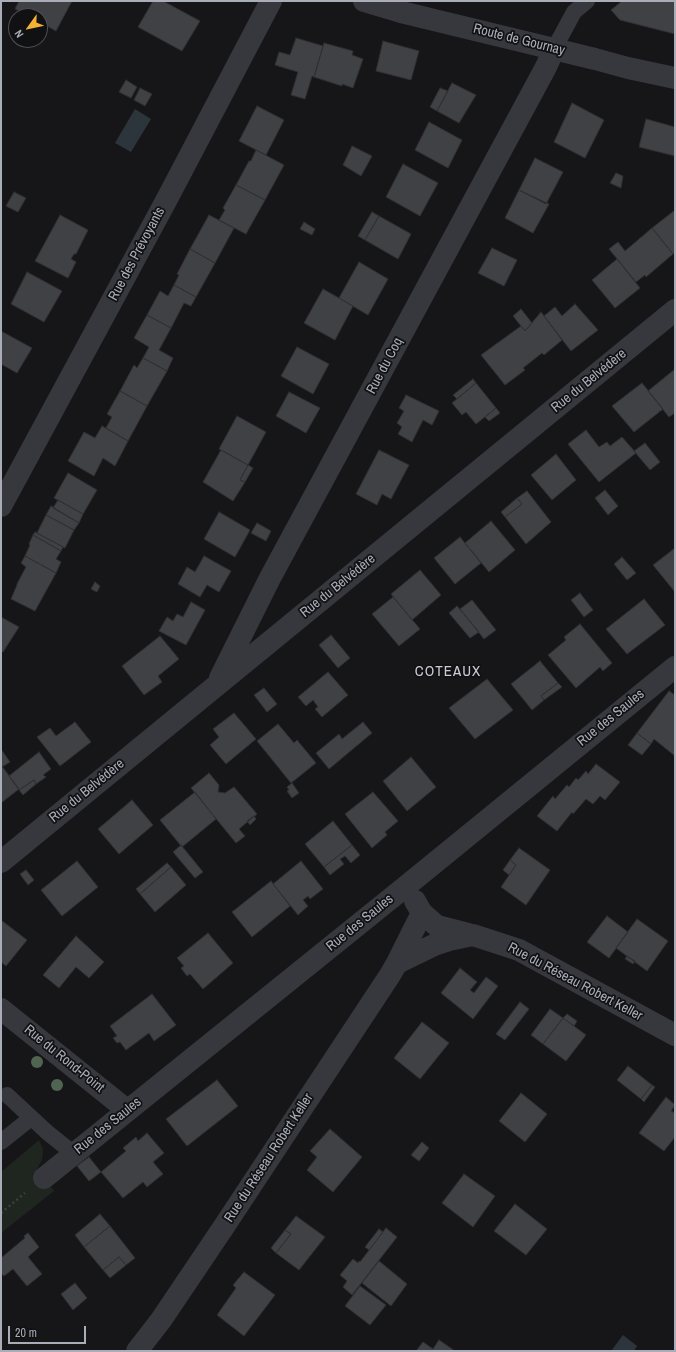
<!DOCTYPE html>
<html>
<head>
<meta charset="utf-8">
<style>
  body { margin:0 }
  #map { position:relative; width:676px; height:1352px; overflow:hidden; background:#161618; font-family:"Archivo Narrow",sans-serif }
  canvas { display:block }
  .frame { position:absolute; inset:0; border:2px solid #a8adb8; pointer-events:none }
  .north { position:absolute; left:8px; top:8px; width:40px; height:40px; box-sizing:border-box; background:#111113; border:1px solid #4d4f55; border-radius:50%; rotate:237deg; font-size:11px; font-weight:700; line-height:16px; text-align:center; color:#a8adb8 }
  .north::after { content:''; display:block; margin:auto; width:14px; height:18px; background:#f2b134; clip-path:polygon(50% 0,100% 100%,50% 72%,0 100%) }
  .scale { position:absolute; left:8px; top:1326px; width:78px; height:18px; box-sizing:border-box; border:2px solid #a8adb8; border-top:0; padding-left:5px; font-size:12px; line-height:14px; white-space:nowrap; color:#a8adb8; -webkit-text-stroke:3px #111113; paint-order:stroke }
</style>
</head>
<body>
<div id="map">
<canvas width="676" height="1352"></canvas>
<div class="frame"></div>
<div class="north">N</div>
<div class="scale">20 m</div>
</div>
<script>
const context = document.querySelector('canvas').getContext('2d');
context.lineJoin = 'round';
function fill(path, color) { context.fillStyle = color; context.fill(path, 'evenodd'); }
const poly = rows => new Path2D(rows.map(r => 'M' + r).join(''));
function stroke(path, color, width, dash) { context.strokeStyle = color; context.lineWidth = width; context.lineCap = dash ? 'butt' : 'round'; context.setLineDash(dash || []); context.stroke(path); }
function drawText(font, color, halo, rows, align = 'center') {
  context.font = font + ' "Archivo Narrow",sans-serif'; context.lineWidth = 3.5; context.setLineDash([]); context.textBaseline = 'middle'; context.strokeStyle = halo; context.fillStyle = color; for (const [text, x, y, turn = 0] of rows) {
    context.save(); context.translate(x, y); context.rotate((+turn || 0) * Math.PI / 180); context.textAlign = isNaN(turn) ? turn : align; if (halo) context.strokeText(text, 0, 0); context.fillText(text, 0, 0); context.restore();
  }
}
const green = poly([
  [39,1140,43,1149,42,1160,37,1169,54,1191,1,1233,1,1172]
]);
const water = poly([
  [135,109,151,119,131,152,115,143],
  [623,1335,637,1346,634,1351,611,1351]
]);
const building = poly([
  [19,1,72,1,56,31,40,22,40,16,29,16,15,9,19,1],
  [153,1,163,1,200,21,182,51,138,27,153,1],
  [622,1,675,1,675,34,620,20,611,10,622,1],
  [296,38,323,46,314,77,312,76,305,99,291,95,298,72,275,65,279,52,290,55,296,38],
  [383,41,419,51,411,80,376,71,383,41],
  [324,43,353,51,352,55,363,59,353,88,342,84,342,86,314,77,324,43],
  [126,80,137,87,131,98,119,92,126,80],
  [452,83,476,95,459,123,437,111,452,83],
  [140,88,152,94,145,106,134,100,140,88],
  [440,88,448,91,437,111,430,107,440,88],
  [572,103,604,120,585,158,554,142,572,103],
  [257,106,284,120,266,155,239,141,257,106],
  [646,119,675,127,675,156,639,147,646,119],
  [429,122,462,140,448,168,415,150,429,122],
  [352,146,372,156,361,176,343,165,352,146],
  [256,150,284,165,265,200,236,185,249,161,251,161,256,150],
  [535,158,563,172,546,204,519,190,535,158],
  [403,164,438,183,420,216,386,197,403,164],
  [616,173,623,176,621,188,610,183,616,173],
  [236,185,265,200,246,234,219,220,225,210,223,208,236,185],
  [519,190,549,204,533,233,505,218,519,190],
  [14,192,26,198,18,212,6,206,14,192],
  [675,210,675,253,673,254,652,228,675,210],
  [372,212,379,216,365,240,358,236,372,212],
  [60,215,88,230,76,254,74,254,71,259,76,262,68,278,35,261,60,215],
  [209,215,234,228,215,263,190,249,209,215],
  [379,216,411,234,398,259,365,240,379,216],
  [304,222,315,229,312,235,300,229,304,222],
  [652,228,673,254,646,277,645,275,636,282,609,249,618,242,625,251,652,228],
  [492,248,517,260,504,286,478,273,492,248],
  [190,249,215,263,196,297,174,285,179,275,177,274,190,249],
  [617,259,640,288,615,308,592,280,617,259],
  [359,262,388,279,368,315,339,298,359,262],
  [27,272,62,291,44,322,11,304,27,272],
  [174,285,196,297,191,306,184,303,171,328,147,315,160,291,168,296,174,285],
  [323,289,353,306,335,340,304,323,323,289],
  [575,304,598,330,571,351,544,316,555,307,562,316,575,304],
  [521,309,532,323,525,331,513,316,521,309],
  [541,312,562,340,544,355,542,353,523,368,525,370,505,385,481,355,521,326,525,331,541,312],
  [147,315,171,328,159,350,173,358,167,371,143,358,149,347,134,338,147,315],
  [1,331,32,348,17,373,1,364,1,331],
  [297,347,329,364,313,394,281,376,297,347],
  [143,358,167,371,147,406,120,391,134,365,137,368,143,358],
  [675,369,675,413,669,417,648,391,675,369],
  [473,379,476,383,457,399,453,395,473,379],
  [476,383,496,408,476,424,466,412,462,415,452,403,476,383],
  [642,383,663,409,634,432,612,406,642,383],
  [120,391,147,406,128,441,106,428,112,417,107,414,120,391],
  [289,392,320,408,306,433,276,416,289,392],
  [406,395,439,411,432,425,423,420,412,442,398,434,402,427,397,423,404,411,399,408,406,395],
  [496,408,500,413,489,421,485,417,496,408],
  [237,416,266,432,248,465,219,449,237,416],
  [102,426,128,441,115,466,103,458,94,476,68,461,84,432,95,438,102,426],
  [586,430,599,447,607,442,610,446,622,437,636,453,599,482,568,444,586,430],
  [645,443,660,462,650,470,634,451,645,443],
  [221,450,248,465,240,480,245,482,233,501,203,482,221,450],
  [379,450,409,465,391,499,382,494,377,505,356,494,379,450],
  [556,454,576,480,552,500,531,475,556,454],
  [248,465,253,468,245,482,240,480,248,465],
  [68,473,97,490,83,514,54,498,68,473],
  [605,490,618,506,608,515,595,498,605,490],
  [527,491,551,522,526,544,505,517,522,504,517,498,527,491],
  [517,498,522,504,505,517,501,512,517,498],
  [58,500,83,514,79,523,53,508,58,500],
  [51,506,79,523,74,530,46,515,51,506],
  [219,512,250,530,235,557,204,539,219,512],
  [46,515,74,530,65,548,37,533,46,515],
  [491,521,515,550,489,572,465,543,491,521],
  [257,523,271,531,266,541,251,533,257,523],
  [35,532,63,547,61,551,33,535,35,532],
  [33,535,61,551,56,559,61,562,56,573,25,556,30,545,29,544,33,535],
  [460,537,481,563,455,584,434,558,460,537],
  [675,548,675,592,653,565,675,548],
  [25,556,56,573,35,611,11,599,17,585,17,584,26,567,21,563,25,556],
  [204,556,231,571,219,592,207,585,200,597,178,584,187,567,195,572,204,556],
  [622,557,636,573,627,580,614,564,622,557],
  [420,570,441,595,412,620,391,594,420,570],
  [95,582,100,586,97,592,91,589,95,582],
  [580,593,593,610,584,617,571,600,580,593],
  [393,597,420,629,399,646,372,614,393,597],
  [644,599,665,625,627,654,606,629,644,599],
  [472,600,496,630,484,639,460,609,472,600],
  [191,602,205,610,186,645,159,631,167,617,173,621,177,614,183,617,191,602],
  [457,606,479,632,470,638,449,613,457,606],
  [1,617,19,627,3,652,1,651,1,617],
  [580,624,612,663,603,671,600,667,576,688,548,655,566,640,564,637,580,624],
  [331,635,350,658,338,668,319,645,331,635],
  [160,636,179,659,158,676,162,682,144,695,122,666,160,636],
  [540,661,558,683,541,696,544,700,532,710,511,684,540,661],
  [328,672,348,695,322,717,315,709,318,707,313,700,306,706,298,697,328,672],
  [487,679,513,710,475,739,449,708,487,679],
  [558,683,562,687,544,700,541,696,558,683],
  [264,688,277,704,267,712,254,695,264,688],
  [669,691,675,695,675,756,654,739,651,744,637,733,669,691],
  [234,713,256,739,226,764,210,745,219,737,213,729,234,713],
  [75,722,91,742,60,766,37,737,50,728,56,736,75,722],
  [363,722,372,733,329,769,316,753,339,734,342,739,363,722],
  [278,724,294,743,297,740,316,763,291,783,257,741,278,724],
  [637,733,651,744,642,755,628,745,637,733],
  [1,749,10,762,2,767,1,765,1,749],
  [39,752,51,769,43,775,46,777,36,784,34,780,19,790,9,776,39,752],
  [411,757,436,787,407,811,383,781,411,757],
  [596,764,620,782,605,800,600,796,593,804,586,799,573,814,572,812,557,831,537,816,553,796,555,799,567,785,569,787,576,778,578,780,586,771,588,774,596,764],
  [1,765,19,789,1,803,1,765],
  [209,773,219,785,218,792,225,793,234,787,257,814,239,829,245,836,236,843,191,788,209,773],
  [34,780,36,784,23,795,19,790,34,780],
  [292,783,299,793,292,798,287,791,289,790,287,787,292,783],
  [195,792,216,819,182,847,160,820,195,792],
  [373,792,398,821,385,832,387,835,372,848,345,814,373,792],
  [132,800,153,825,119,854,98,829,132,800],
  [254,816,256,819,250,825,247,821,254,816],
  [333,821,352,845,324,867,305,844,333,821],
  [181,845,203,872,195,878,173,852,181,845],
  [352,845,360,855,351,863,345,856,340,859,344,864,330,875,324,867,352,845],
  [519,848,550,870,526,905,501,887,516,865,510,860,519,848],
  [510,860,516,865,509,875,503,870,510,860],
  [77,861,98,887,62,916,41,890,77,861],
  [301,861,323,889,310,899,308,896,303,900,308,906,298,915,273,884,301,861],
  [167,863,171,867,140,894,136,889,167,863],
  [171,867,186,885,155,912,140,894,171,867],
  [26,870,34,880,28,885,20,874,26,870],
  [271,881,290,906,252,937,232,912,271,881],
  [607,916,628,932,609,958,587,942,607,916],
  [637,919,668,941,647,971,616,948,637,919],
  [1,920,27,940,6,966,1,962,1,920],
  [208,933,233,963,203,989,190,974,187,976,181,968,184,966,177,958,208,933],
  [76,936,104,962,89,978,76,967,59,988,43,975,76,936],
  [627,956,635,961,633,964,625,959,627,956],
  [460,968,477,982,470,990,474,993,486,977,498,986,473,1019,441,993,460,968],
  [152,994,176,1025,154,1041,149,1033,126,1050,120,1042,117,1043,113,1038,117,1036,110,1026,152,994],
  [520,1002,529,1009,505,1040,496,1034,520,1002],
  [550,1009,563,1018,543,1044,531,1035,550,1009],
  [567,1014,577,1021,574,1026,563,1018,567,1014],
  [563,1018,586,1035,566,1061,543,1044,563,1018],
  [422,1022,449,1043,420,1079,394,1058,422,1022],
  [628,1066,652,1085,641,1099,617,1080,628,1066],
  [217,1080,238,1106,187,1146,166,1119,217,1080],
  [652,1085,655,1087,644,1102,641,1099,652,1085],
  [521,1093,547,1114,525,1142,499,1121,521,1093],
  [666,1097,675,1105,671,1111,675,1113,675,1137,664,1151,639,1133,666,1097],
  [330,1129,362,1157,333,1192,307,1170,317,1157,310,1151,330,1129],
  [147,1133,164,1153,153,1162,163,1174,147,1187,143,1182,123,1198,101,1172,126,1151,123,1148,136,1137,138,1141,147,1133],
  [422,1142,429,1148,419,1161,411,1155,422,1142],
  [89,1157,101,1172,89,1181,77,1166,89,1157],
  [464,1174,495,1196,473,1227,442,1203,464,1174],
  [515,1204,547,1229,526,1255,494,1231,515,1204],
  [100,1214,110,1226,84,1247,75,1235,100,1214],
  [296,1216,325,1237,299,1270,276,1253,291,1234,285,1230,296,1216],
  [110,1226,135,1258,126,1265,119,1257,103,1270,84,1247,110,1226],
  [386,1228,397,1237,352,1295,343,1287,347,1281,340,1275,353,1259,358,1263,359,1261,360,1262,386,1228],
  [379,1229,383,1232,369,1250,365,1247,379,1229],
  [285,1230,291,1234,276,1253,271,1248,285,1230],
  [28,1233,39,1247,28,1257,42,1274,27,1286,13,1269,4,1276,1,1273,1,1258,25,1238,24,1236,28,1233],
  [119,1257,126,1265,110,1278,103,1270,119,1257],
  [379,1261,407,1284,391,1306,362,1283,379,1261],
  [244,1272,275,1295,244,1336,217,1315,236,1288,233,1285,244,1272],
  [75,1283,87,1298,73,1310,61,1294,75,1283],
  [360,1286,386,1305,370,1325,345,1306,360,1286],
  [439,1340,455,1351,416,1351,423,1342,433,1349,439,1340]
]);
const path = poly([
  [1,1213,25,1193]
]);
const service = poly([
  [554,49,574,12,587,1],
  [7,1095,48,1133,73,1153],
  [1,1142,31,1118]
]);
const minor = poly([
  [1,506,167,199,271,1],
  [220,678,270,578,546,67,554,49],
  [1,862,675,310],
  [415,901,422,913,437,926,468,934],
  [397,963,434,945,449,940,473,935,519,950,675,1035],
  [1,1009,127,1110],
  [44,1178,405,887,675,667],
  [137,1351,161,1320,225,1225,390,975,397,963,422,913]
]);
const tertiary = poly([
  [364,1,401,12,595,59,628,68,675,78]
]);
const trees = [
  [37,1062],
  [57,1085]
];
const streetNames = [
  ["Route de Gournay",519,40,14],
  ["Rue des Prévoyants",137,254,-62],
  ["Rue du Coq",385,366,-62],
  ["Rue du Belvédère",589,381,-39],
  ["Rue du Belvédère",338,586,-39],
  ["Rue des Saules",611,718,-39],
  ["Rue du Belvédère",87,791,-39],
  ["Rue des Saules",360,923,-39],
  ["Rue du Réseau Robert Keller",575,982,28],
  ["Rue du Rond-Point",64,1059,39],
  ["Rue des Saules",108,1126,-39],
  ["Rue du Réseau Robert Keller",269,1158,-57]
];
const neighbourhoodNames = [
  ["COTEAUX",448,672]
];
fill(green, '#1e261f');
fill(water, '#2c353c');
fill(building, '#404145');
stroke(building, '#303034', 1);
stroke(path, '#3d3f44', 2.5, [2, 3]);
stroke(service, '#37383d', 16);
stroke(minor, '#37383d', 22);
stroke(tertiary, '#37383d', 22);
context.fillStyle = '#506452';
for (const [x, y] of trees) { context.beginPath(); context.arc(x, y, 6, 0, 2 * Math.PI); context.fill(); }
drawText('14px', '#a8adb8', '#111113', streetNames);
context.letterSpacing = '1px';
drawText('15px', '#c9ccd4', '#111113', neighbourhoodNames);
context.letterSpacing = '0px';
</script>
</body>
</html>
